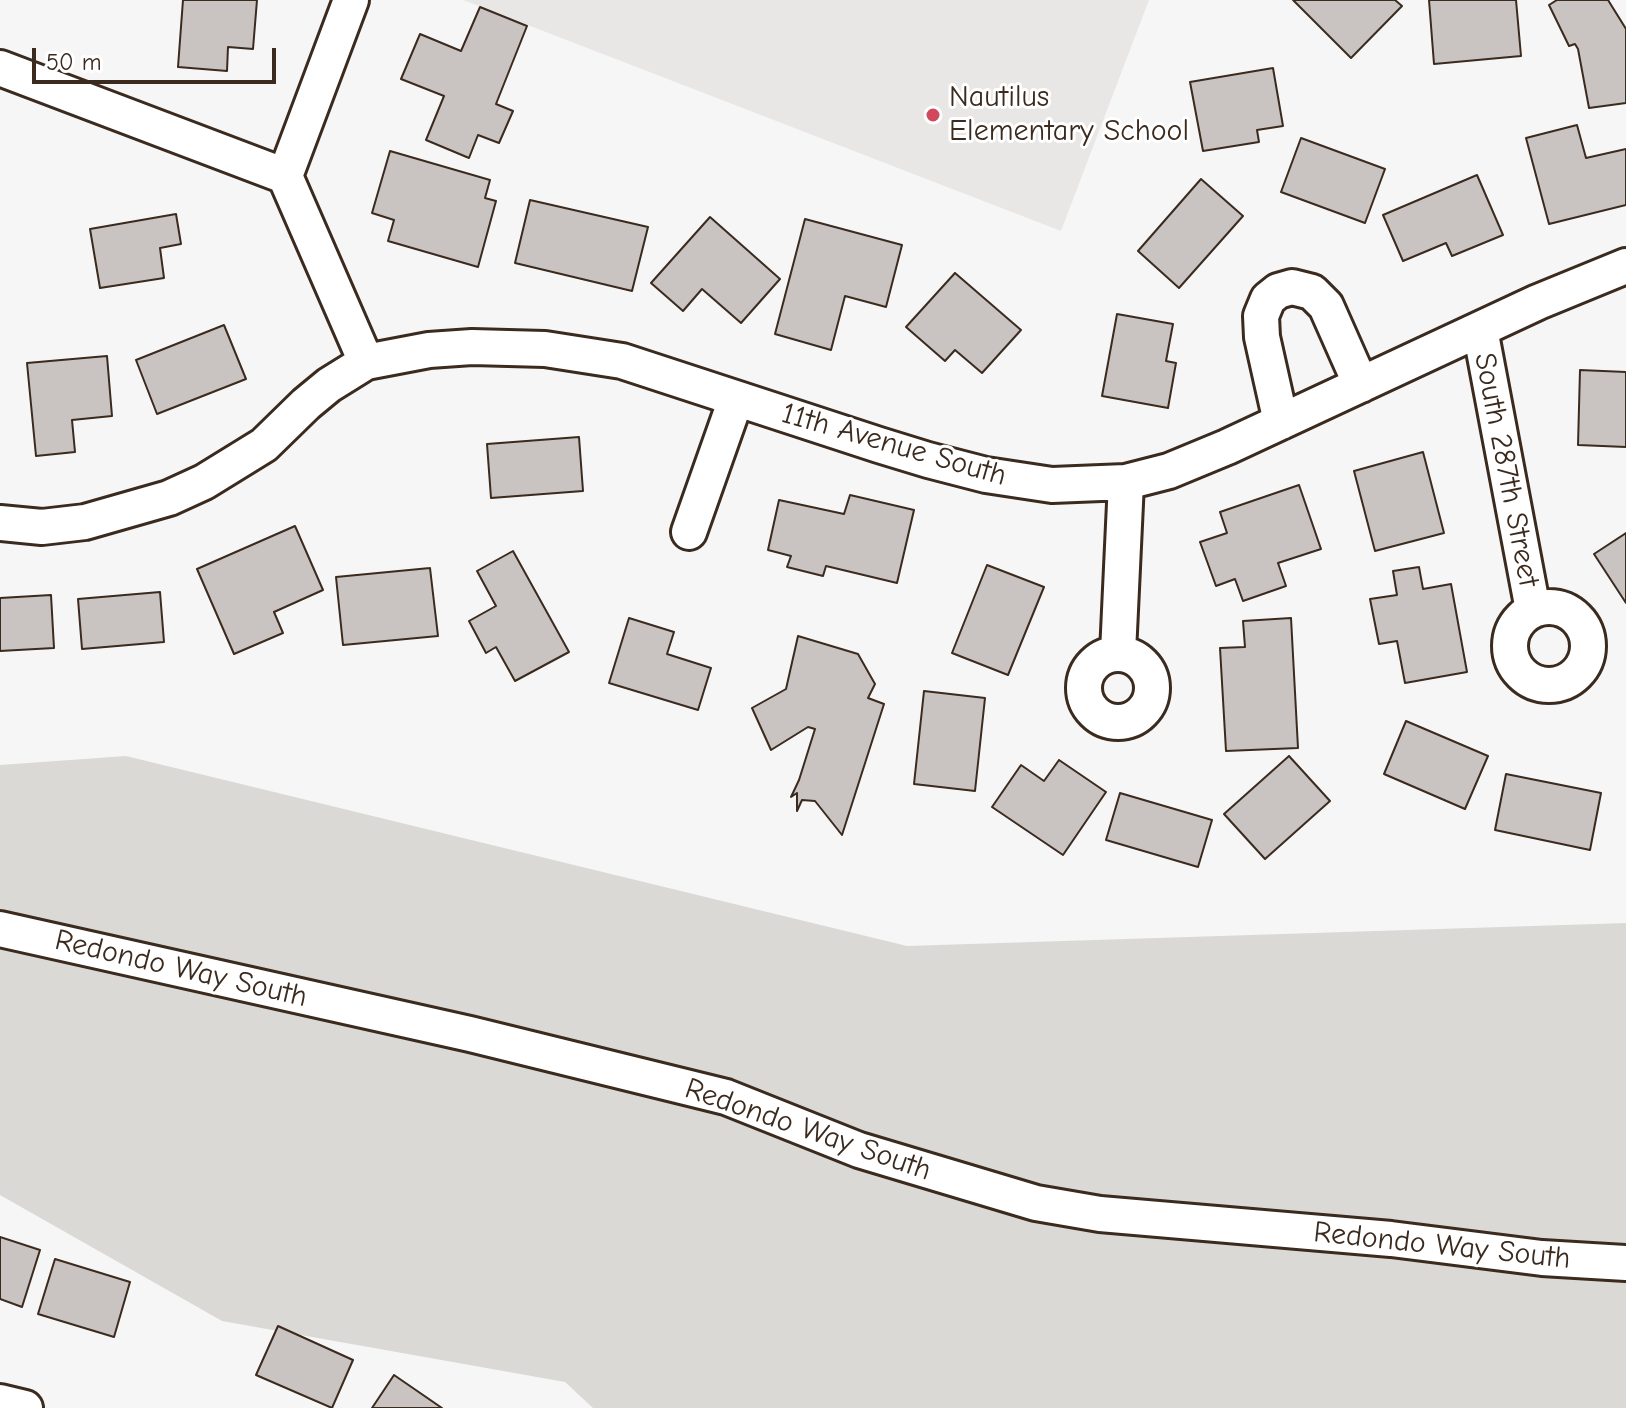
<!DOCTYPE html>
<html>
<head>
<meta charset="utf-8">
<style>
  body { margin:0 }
  #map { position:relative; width:1626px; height:1408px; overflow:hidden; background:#f7f6f6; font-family:"Comic Neue",sans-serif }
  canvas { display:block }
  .scale { position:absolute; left:32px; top:48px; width:244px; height:36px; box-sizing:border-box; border:4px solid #3b2a1e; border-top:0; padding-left:10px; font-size:24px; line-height:28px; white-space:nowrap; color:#3b2a1e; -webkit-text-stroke:6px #fff; paint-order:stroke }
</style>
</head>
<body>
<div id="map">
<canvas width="1626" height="1408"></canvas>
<div class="scale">50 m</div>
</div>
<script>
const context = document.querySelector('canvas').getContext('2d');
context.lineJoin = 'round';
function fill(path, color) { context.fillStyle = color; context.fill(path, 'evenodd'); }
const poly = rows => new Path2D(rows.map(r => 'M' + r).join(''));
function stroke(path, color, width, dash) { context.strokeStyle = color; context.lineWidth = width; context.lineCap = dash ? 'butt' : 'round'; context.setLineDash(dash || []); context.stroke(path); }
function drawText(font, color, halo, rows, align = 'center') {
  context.font = font + ' "Comic Neue",sans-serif'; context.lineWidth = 6; context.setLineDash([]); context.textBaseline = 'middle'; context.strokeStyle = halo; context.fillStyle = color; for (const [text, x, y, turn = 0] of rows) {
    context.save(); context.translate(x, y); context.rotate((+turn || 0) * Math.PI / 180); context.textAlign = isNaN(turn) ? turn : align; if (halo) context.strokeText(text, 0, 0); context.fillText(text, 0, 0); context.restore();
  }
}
const built = poly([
  [463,0,1149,0,1061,231]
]);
const green = poly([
  [126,756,907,946,1626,923,1626,1408,593,1408,565,1382,222,1321,0,1195,0,765]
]);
const building = poly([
  [183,0,257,0,253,49,228,47,227,71,178,67,183,0],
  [1293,0,1395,0,1402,6,1351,58,1293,0],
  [1429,0,1516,0,1521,56,1434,64,1429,0],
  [1557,0,1608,0,1626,29,1626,103,1589,108,1578,49,1575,44,1569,46,1549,5,1557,0],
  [480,7,527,26,496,104,513,111,499,143,478,135,469,158,426,140,444,96,401,79,420,34,461,51,480,7],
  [1273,68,1283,126,1257,130,1259,142,1203,151,1190,82,1273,68],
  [1577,125,1586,158,1626,149,1626,205,1549,224,1526,138,1577,125],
  [1301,138,1385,169,1365,223,1281,192,1301,138],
  [390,151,490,180,485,198,496,201,478,267,388,241,394,220,372,213,390,151],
  [1477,175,1503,235,1452,256,1446,243,1403,261,1383,215,1477,175],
  [1201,179,1243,216,1179,288,1138,251,1201,179],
  [530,200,648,227,632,291,515,263,530,200],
  [176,214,181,244,160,248,164,278,100,288,90,229,176,214],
  [710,217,780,279,741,323,702,289,683,311,651,283,710,217],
  [805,219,902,245,886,307,845,296,831,350,775,334,805,219],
  [955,273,1021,330,982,373,955,350,945,361,906,327,955,273],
  [1117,314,1173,324,1166,361,1176,363,1168,408,1102,396,1117,314],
  [224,325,246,379,157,414,136,360,224,325],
  [107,356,112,416,72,420,75,452,36,456,27,363,107,356],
  [1580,370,1626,372,1626,447,1578,445,1580,370],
  [579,437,583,491,491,498,487,444,579,437],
  [1423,452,1444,533,1375,551,1354,471,1423,452],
  [1299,485,1321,549,1278,563,1286,586,1243,601,1235,579,1216,586,1200,542,1227,533,1220,512,1299,485],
  [850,495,914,510,897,583,826,566,823,576,787,567,791,556,768,550,779,500,844,514,850,495],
  [295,526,323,590,274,612,283,633,234,654,197,569,295,526],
  [1626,533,1626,603,1594,554,1626,533],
  [513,551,569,652,515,681,496,647,486,653,469,621,496,606,477,571,513,551],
  [987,565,1044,587,1008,675,952,653,987,565],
  [1419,567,1423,589,1451,584,1467,672,1405,683,1397,641,1379,644,1370,599,1397,595,1393,571,1419,567],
  [430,568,438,636,343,645,336,577,430,568],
  [160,592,164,642,82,649,78,599,160,592],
  [51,595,54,648,0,651,0,598,51,595],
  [629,618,674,632,667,654,711,668,698,710,609,683,629,618],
  [1291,618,1298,748,1226,751,1220,648,1245,647,1243,621,1291,618],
  [798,636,858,654,875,684,868,698,884,704,842,835,815,801,802,800,797,811,797,793,791,797,799,780,815,729,808,727,771,750,752,708,786,689,798,636],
  [924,691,985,698,975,791,914,784,924,691],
  [1406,721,1488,756,1465,809,1384,774,1406,721],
  [1289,756,1330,801,1265,859,1224,814,1289,756],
  [1059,760,1106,792,1063,855,992,807,1021,765,1044,781,1059,760],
  [1506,774,1601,793,1590,850,1495,830,1506,774],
  [1120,793,1212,820,1198,867,1106,840,1120,793],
  [0,1237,40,1250,22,1307,0,1299,0,1237],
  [55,1259,130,1282,114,1337,38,1314,55,1259],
  [278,1326,353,1360,332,1408,256,1375,278,1326],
  [394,1375,442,1408,372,1408,394,1375]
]);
const minor = poly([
  [0,68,285,176,366,362],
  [285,176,351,0],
  [1480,329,1533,610],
  [1281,422,1262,337,1261,316,1268,299,1278,291,1292,287,1312,292,1326,306,1361,385],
  [0,523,42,527,85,522,169,498,204,482,264,445,306,404,329,385,366,362,429,350,472,347,545,349,622,361,879,445,928,460,986,475,1052,485,1126,482,1169,471,1227,447,1538,302,1626,266],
  [689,532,736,399],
  '1510 646a39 39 0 1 1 78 0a39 39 0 1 1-78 0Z',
  [1118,653,1126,482],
  '1084 688a34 34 0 1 1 68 0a34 34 0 1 1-68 0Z',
  [0,929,470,1034,726,1097,859,1150,1036,1203,1100,1214,1391,1239,1542,1258,1626,1263],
  [0,1402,25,1408]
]);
const markers = [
  [933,115,8,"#d1495b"]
];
const poiNames = [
  ["Nautilus",949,98],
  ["Elementary School",949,132]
];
const streetNames = [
  ["11th Avenue South",894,445,16],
  ["South 287th Street",1506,470,79],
  ["Redondo Way South",181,969,13],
  ["Redondo Way South",808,1130,19],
  ["Redondo Way South",1442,1246,6]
];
fill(built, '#e9e7e6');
fill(green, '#dbd9d6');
fill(building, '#c9c3c1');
stroke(building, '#3b2a1e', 2);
stroke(minor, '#3b2a1e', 40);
stroke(minor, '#fff', 34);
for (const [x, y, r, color] of markers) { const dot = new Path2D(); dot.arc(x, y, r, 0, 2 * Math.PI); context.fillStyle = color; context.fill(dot); stroke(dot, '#fff', 3); }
drawText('30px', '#3b2a1e', '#fff', poiNames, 'left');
drawText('30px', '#3b2a1e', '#fff', streetNames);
</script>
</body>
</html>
